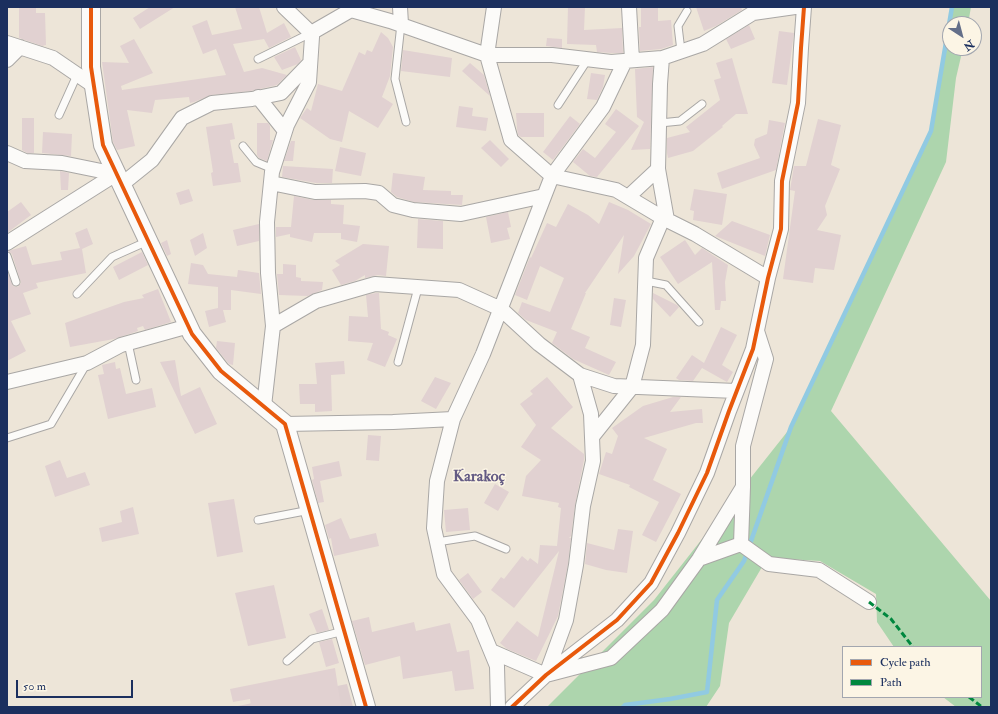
<!DOCTYPE html>
<html>
<head>
<meta charset="utf-8">
<style>
  body { margin:0 }
  #map { position:relative; width:998px; height:714px; overflow:hidden; background:#ede5d8; font-family:"IM FELL Double Pica",serif }
  canvas { display:block }
  .frame { position:absolute; inset:0; border:8px solid #1b2f5e; pointer-events:none }
  .legend { position:absolute; left:842px; top:646px; width:140px; height:52px; box-sizing:border-box; background:#fcf5e5; border:1px solid #a2a6af; margin:0; padding:5px 7px; list-style:none; font-size:12px; color:#1b2f5e }
  .legend li { display:flex; align-items:center; gap:8px; height:20px }
  .legend b { width:20px; border:1px solid #a2a6af }
  .north { position:absolute; left:942px; top:16px; width:40px; height:40px; box-sizing:border-box; background:#fcf5e5; border:1px solid #a2a6af; border-radius:50%; rotate:144deg; font-size:11px; font-weight:700; line-height:16px; text-align:center; color:#1b2f5e }
  .north::after { content:''; display:block; margin:auto; width:14px; height:18px; background:#646f89; clip-path:polygon(50% 0,100% 100%,50% 72%,0 100%) }
  .scale { position:absolute; left:16px; top:680px; width:117px; height:18px; box-sizing:border-box; border:2px solid #1b2f5e; border-top:0; padding-left:5px; font-size:12px; line-height:14px; white-space:nowrap; color:#1b2f5e; -webkit-text-stroke:3px #fcf5e5; paint-order:stroke }
</style>
</head>
<body>
<div id="map">
<canvas width="998" height="714"></canvas>
<div class="frame"></div>
<ul class="legend">
<li><b style="height:5px;background:#e8590c"></b>Cycle path</li>
<li><b style="height:5px;background:#00873e"></b>Path</li>
</ul>
<div class="north">N</div>
<div class="scale">50 m</div>
</div>
<script>
const context = document.querySelector('canvas').getContext('2d');
context.lineJoin = 'round';
function fill(path, color) { context.fillStyle = color; context.fill(path, 'evenodd'); }
const poly = rows => new Path2D(rows.map(r => 'M' + r).join(''));
function stroke(path, color, width, dash) { context.strokeStyle = color; context.lineWidth = width; context.lineCap = dash ? 'butt' : 'round'; context.setLineDash(dash || []); context.stroke(path); }
function drawText(font, color, halo, rows, align = 'center') {
  context.font = font + ' "IM FELL Double Pica",serif'; context.lineWidth = 3; context.setLineDash([]); context.textBaseline = 'middle'; context.strokeStyle = halo; context.fillStyle = color; for (const [text, x, y, turn = 0] of rows) {
    context.save(); context.translate(x, y); context.rotate((+turn || 0) * Math.PI / 180); context.textAlign = isNaN(turn) ? turn : align; if (halo) context.strokeText(text, 0, 0); context.fillText(text, 0, 0); context.restore();
  }
}
const industrial = poly([
  [347,684,353,707,233,707]
]);
const green = poly([
  [952,7,971,7,968,24,950,24,950,48,963,48,956,78,946,162,831,411,991,601,991,707,956,707,943,697,981,697,981,647,894,647,877,622,876,594,820,561,771,558,748,539,749,480,791,427,931,131],
  [743,487,741,544,762,567,729,623,720,686,706,707,547,707,654,600]
]);
const stream = poly([
  [623,707,625,705,670,699,707,692,717,600,744,561,791,427,931,131,952,7]
]);
const building = poly([
  [19,7,36,7,36,13,45,13,46,45,42,46,19,38],
  [150,7,175,7,140,29,133,18],
  [235,7,259,7,267,33,284,23,291,37,269,48,264,39,233,44,244,72,262,68,287,75,277,85,251,91,211,95,194,102,190,103,189,97,155,100,152,113,127,110,135,146,117,150,113,142,102,62,129,63,120,46,134,39,153,73,121,86,122,90,226,75,216,49,203,54,192,26,207,20,212,35,242,29],
  [568,7,585,7,584,30,622,28,623,53,611,53,597,52,596,45,567,44],
  [696,7,741,7,742,10,716,26,704,31],
  [641,8,658,8,658,21,671,20,673,45,661,49,640,51,639,27,641,27],
  [749,25,755,39,731,49,726,39],
  [779,31,794,33,787,85,772,83],
  [381,32,388,38,393,47,390,76,382,97,393,104,378,128,349,111,342,142,330,139,300,118,307,108,311,111,318,84,342,91,359,52,365,55,367,50,372,52],
  [547,38,562,39,562,48,546,46],
  [295,47,301,60,298,64,282,70,274,57],
  [403,50,452,58,450,77,401,71],
  [732,58,748,114,736,114,722,126,723,127,693,151,668,158,667,153,667,138,690,132,686,127,720,100,714,80,721,78,716,63],
  [470,63,484,75,490,96,462,71],
  [653,67,650,149,631,150,644,122,637,117,635,69],
  [591,73,605,75,603,87,597,100,587,99],
  [459,106,473,108,472,116,488,118,486,131,456,127],
  [616,109,639,126,597,177,590,176,573,162,583,149,595,158,616,132,605,124],
  [516,113,544,113,544,137,521,137,518,135,517,128],
  [570,116,580,124,553,160,543,152],
  [22,118,34,118,34,153,27,153,22,150],
  [818,119,841,125,831,165,840,169,825,206,827,215,817,230,841,235,834,270,815,268,813,283,783,279,795,191,790,190,794,166,806,166],
  [769,120,785,123,776,170,722,189,717,173,760,158,754,145,755,139,767,134],
  [232,123,235,139,230,140,234,163,238,163,241,182,213,186,211,173,213,172,206,127],
  [257,123,268,123,270,126,270,140,273,140,267,161,259,158,257,155],
  [43,132,72,134,71,156,42,153],
  [490,140,509,159,501,167,481,148],
  [291,141,295,141,293,161,284,161],
  [340,147,366,153,361,176,335,171],
  [283,166,333,169,332,183,316,183,282,177],
  [60,171,69,173,68,190,61,190],
  [393,173,425,177,423,190,451,191,451,195,463,195,462,205,414,202,397,197,391,192],
  [189,189,193,201,180,205,176,193],
  [694,189,727,194,722,225,693,220,694,211,690,210],
  [294,196,313,200,331,200,331,204,344,205,343,224,360,226,357,242,341,239,341,233,314,233,312,242,290,237,290,234,276,237,276,227,291,227],
  [21,202,31,215,7,233,7,212],
  [609,202,628,210,651,224,634,256,618,274,624,235,585,293,586,293,571,329,590,337,585,348,616,362,609,375,573,359,552,343,557,332,526,320,518,313,522,302,550,312,564,278,540,266,527,300,515,295,530,257,531,258,547,223,556,227,568,204,588,215,599,224],
  [508,212,511,227,507,228,510,239,491,243,486,217],
  [418,219,443,221,443,249,417,248],
  [732,221,770,235,765,256,715,236],
  [259,224,259,241,237,246,233,230],
  [87,228,93,244,82,249,86,273,36,283,38,288,23,293,31,314,11,321,26,351,7,361,7,271,13,286,18,287,21,283,12,254,8,251,26,246,32,265,62,260,60,252,80,248,75,233],
  [203,233,207,248,195,256,190,240],
  [167,240,171,254,167,256,161,243],
  [685,240,695,255,702,248,728,265,725,282,726,301,721,301,720,310,715,310,712,262,678,284,660,257],
  [363,244,389,246,386,276,378,275,365,278,365,275,355,281,341,285,332,270,340,265,335,261],
  [142,252,148,265,119,280,113,267],
  [191,263,203,265,208,274,237,277,238,270,259,273,261,294,231,290,231,310,223,310,226,322,209,327,205,311,218,308,218,287,188,284],
  [283,264,296,265,296,277,301,278,301,281,323,282,322,290,308,296,279,295,277,274,283,274],
  [158,289,171,322,145,330,143,326,137,328,138,331,114,339,70,347,65,323,124,302,144,298,142,295],
  [376,293,379,293,381,329,389,332,388,335,397,339,385,367,367,360,373,343,348,341,349,316,368,317,366,295],
  [653,293,677,305,679,307,670,317,653,299],
  [614,298,626,300,621,327,610,325],
  [721,327,737,335,722,365,733,372,727,382,702,368,693,381,679,380,676,378,692,355,704,363],
  [217,341,235,343,233,365,229,364,216,348],
  [175,360,181,396,200,387,217,424,195,434,160,362],
  [344,361,345,374,331,375,332,411,315,412,315,404,300,404,299,384,317,384,315,363],
  [115,362,116,369,120,368,126,394,152,388,156,407,108,419,98,375,104,374,102,365],
  [435,377,451,383,436,409,421,401],
  [547,377,573,407,551,428,584,454,584,460,575,505,571,536,569,538,571,538,568,564,558,616,536,661,507,649,500,643,517,621,538,637,559,551,514,608,491,590,501,577,504,579,522,556,528,561,530,558,538,564,540,545,557,546,561,508,558,507,559,503,522,496,526,476,541,460,521,447,536,425,520,404,533,394,530,391],
  [673,397,681,397,670,412,702,409,703,423,696,423,644,438,667,449,653,480,681,494,656,542,642,535,659,502,629,487,630,485,599,474,606,452,612,454,618,436,612,428,643,406],
  [368,435,381,436,379,461,366,460],
  [60,460,67,478,85,472,90,485,55,497,45,466],
  [339,461,342,476,320,481,324,502,318,503,312,480,314,479,312,467],
  [495,484,509,492,498,511,484,503],
  [234,499,243,552,217,557,208,503],
  [133,507,139,534,102,542,99,528,122,522,120,511],
  [468,508,470,530,446,532,444,510],
  [341,518,350,539,376,533,379,546,334,556,331,538,329,539,325,525],
  [618,529,633,531,627,573,606,570,585,564,587,543,614,550],
  [468,573,482,592,473,599,459,580],
  [274,585,286,638,248,646,235,593],
  [322,609,329,630,317,633,309,614],
  [369,617,372,632,414,622,416,631,450,623,457,652,469,650,474,689,455,691,452,671,403,679,400,656,365,665,352,621],
  [332,639,339,663,326,667,319,642],
  [335,668,341,707,251,707,250,699,233,702,230,689]
]);
const service = poly([
  [401,24,395,79,406,122],
  [681,51,678,26,687,11],
  [258,59,311,33],
  [558,105,588,59],
  [59,115,77,75],
  [660,123,680,121,702,104],
  [243,146,256,162,273,169],
  [7,256,16,282],
  [646,281,666,285,699,322],
  [77,294,112,257,148,241],
  [128,343,136,380],
  [398,362,418,288],
  [7,438,51,424,87,363],
  [258,520,310,510],
  [437,542,475,536,506,549],
  [287,661,312,639,344,631]
]);
const minor = poly([
  [400,7,401,24],
  [494,7,487,55,511,140,552,176,616,190,663,218,695,234,768,278],
  [629,7,632,60],
  [311,33,351,10,390,21,487,55,552,55,611,62,662,58,703,44,753,13,795,7],
  [7,43,53,58,94,86],
  [7,60,20,47],
  [258,97,285,131],
  [7,153,25,161,62,163,116,174],
  [658,169,660,84,662,58],
  [271,183,315,192,365,191,379,193,393,205,413,210,461,214,544,196],
  [121,185,152,160,182,118,212,103,252,99,281,93,310,63],
  [628,197,658,169,667,220],
  [7,243,116,174],
  [273,326,316,301,375,284,459,290,501,309,539,344,580,375,614,386,736,391],
  [7,382,87,363,121,345,189,326],
  [264,406,273,326,268,273,267,222,272,172,287,125,309,82,312,37,311,33,284,7],
  [285,424,393,422,453,419],
  [592,437,632,387,643,345,646,258,663,218],
  [743,487,741,544,769,564,819,570,869,602],
  [699,559,741,544],
  [491,651,546,675,611,658,662,610,699,559,743,487,743,446,766,359,757,331],
  [546,675,566,620,576,565,583,506,593,461,591,414,580,375],
  [498,707,497,666,478,620,444,574,434,528,437,481,453,419,483,354,552,176,603,107,625,61],
  [512,707,546,675,617,620,651,583,678,533,707,473,729,411,753,349,768,278,781,229,782,181,798,103,801,48,804,7]
]);
const tertiary = poly([
  [91,7,91,67,103,145,192,334,221,371,285,424,366,707]
]);
const quiet = poly([
  [869,602,891,619,913,647],
  [969,697,982,707]
]);
const cycleway = poly([
  [91,7,91,67,103,145,192,334,221,371,285,424,366,707],
  [512,707,546,675,617,620,651,583,678,533,707,473,729,411,753,349,768,278,781,229,782,181,798,103,801,48,804,7]
]);
const quarterNames = [
  ["Karakoç",479,478]
];
fill(industrial, '#decfcf');
fill(green, '#add5ad');
stroke(stream, '#91cae2', 4.5);
fill(building, '#e1d1d1');
stroke(service, '#a9a7a5', 9);
stroke(minor, '#a9a7a5', 16);
stroke(tertiary, '#a9a7a5', 20);
stroke(service, '#fcfbf9', 7);
stroke(minor, '#fcfbf9', 14);
stroke(tertiary, '#fcfbf9', 18);
stroke(quiet, '#00873e', 3, [6, 3]);
stroke(cycleway, '#e8590c', 4);
drawText('bold 16px', '#645b84', '#fcf5e5', quarterNames);
</script>
</body>
</html>
